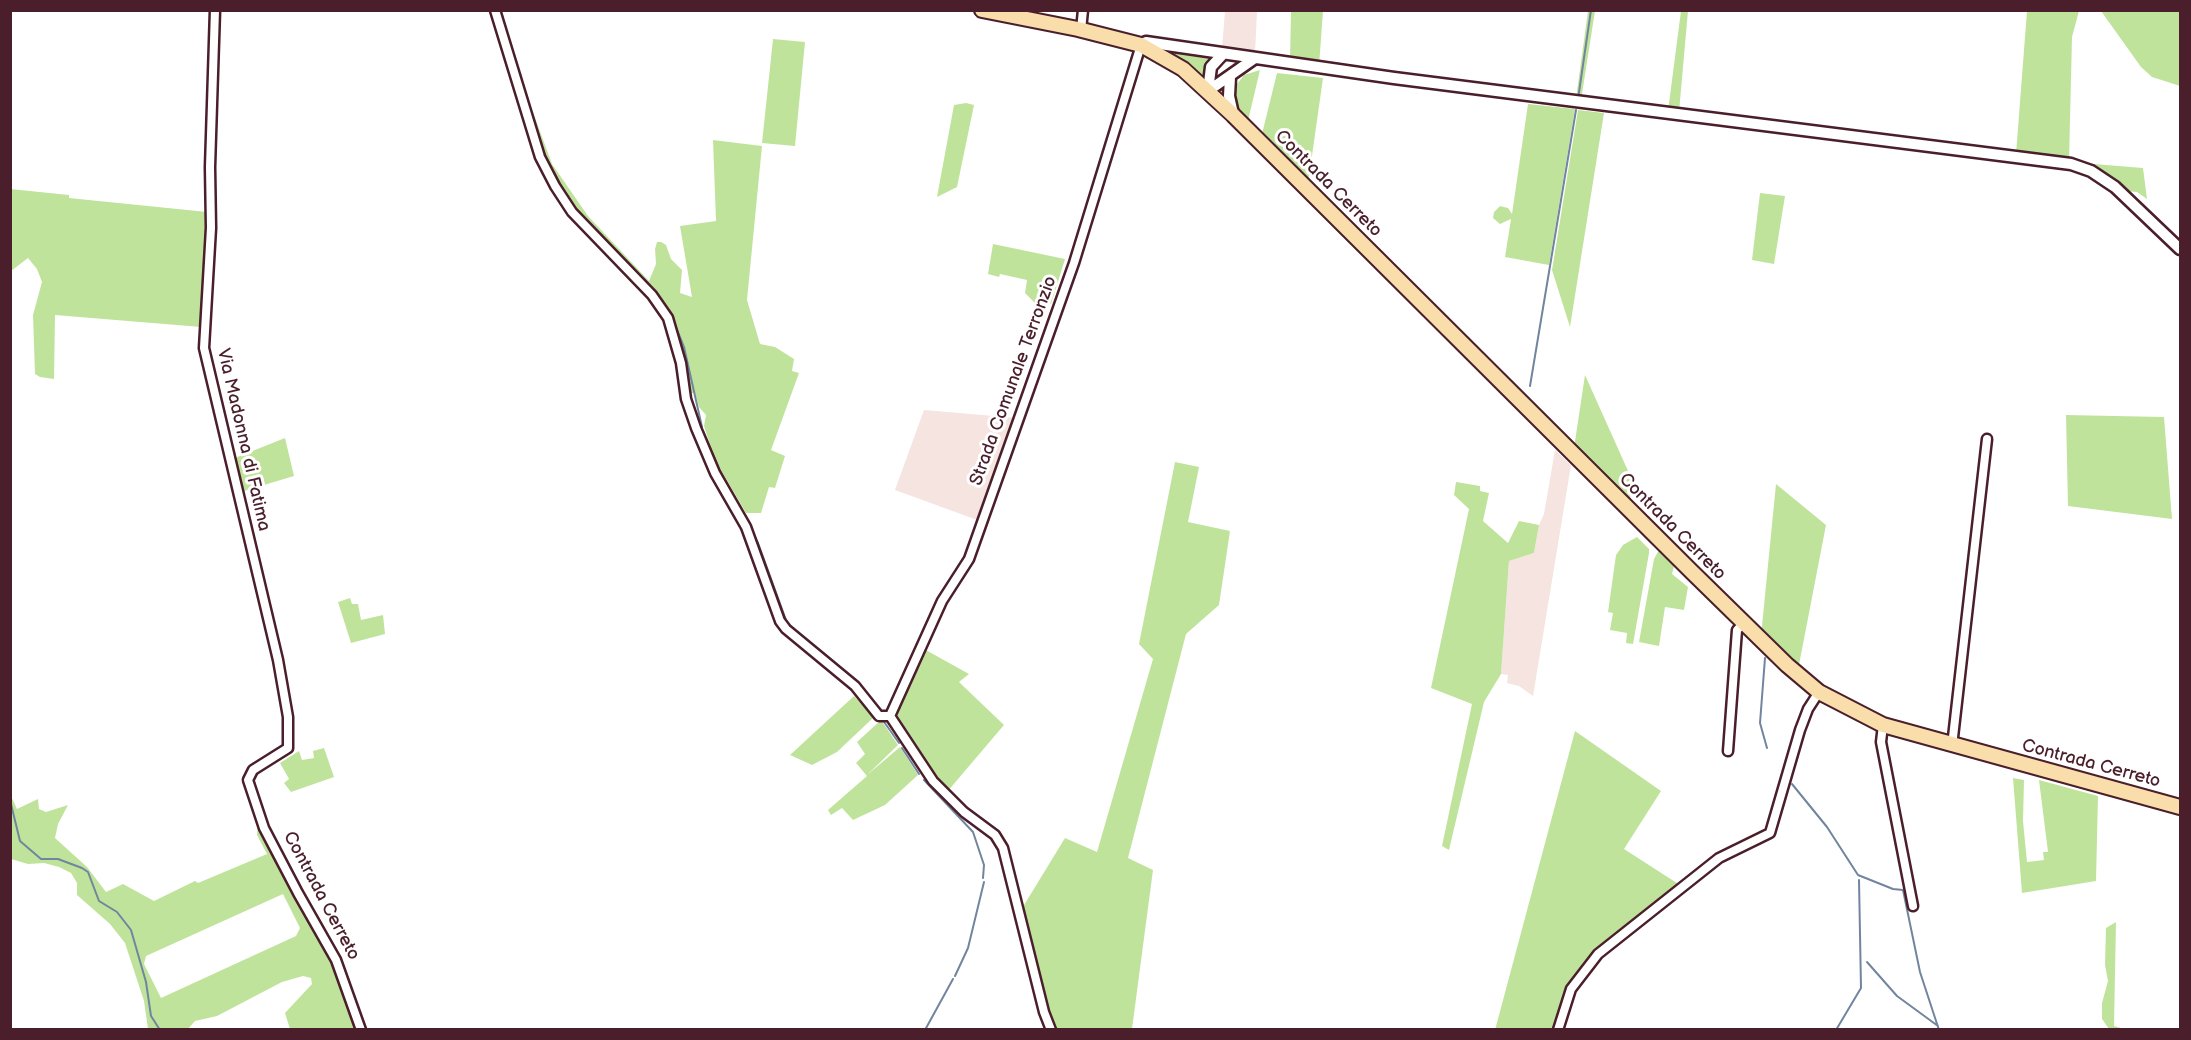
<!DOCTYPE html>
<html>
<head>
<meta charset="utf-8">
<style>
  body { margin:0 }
  #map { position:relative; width:2191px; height:1040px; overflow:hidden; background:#fff; font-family:"Balsamiq Sans",sans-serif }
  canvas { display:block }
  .frame { position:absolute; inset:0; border:12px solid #4a1f2b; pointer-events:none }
</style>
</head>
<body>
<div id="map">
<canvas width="2191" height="1040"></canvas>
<div class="frame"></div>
</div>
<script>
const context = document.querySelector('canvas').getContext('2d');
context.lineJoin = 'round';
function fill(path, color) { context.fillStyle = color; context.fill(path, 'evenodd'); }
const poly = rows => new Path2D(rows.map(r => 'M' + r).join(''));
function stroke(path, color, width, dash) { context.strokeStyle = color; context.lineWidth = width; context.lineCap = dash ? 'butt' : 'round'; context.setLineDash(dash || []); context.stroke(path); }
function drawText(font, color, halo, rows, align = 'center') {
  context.font = font + ' "Balsamiq Sans",sans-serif'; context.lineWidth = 6; context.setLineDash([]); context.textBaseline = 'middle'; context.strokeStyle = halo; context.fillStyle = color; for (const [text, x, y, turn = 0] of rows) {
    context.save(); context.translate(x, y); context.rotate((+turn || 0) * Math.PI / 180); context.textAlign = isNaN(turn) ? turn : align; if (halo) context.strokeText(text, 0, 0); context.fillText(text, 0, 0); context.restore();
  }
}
const built = poly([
  [1225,11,1257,11,1255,53,1222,49],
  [924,410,1017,418,980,521,895,490],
  [1555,450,1571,465,1533,696,1519,686,1507,683,1508,675,1501,674,1509,561,1534,553,1539,525,1544,514]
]);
const green = poly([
  [497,11,502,11,521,80,552,164,588,216,649,281,656,264,655,249,657,242,661,242,666,245,671,259,682,270,680,293,692,297,680,226,716,221,713,140,762,146,747,300,760,344,775,347,794,359,792,371,799,373,771,450,785,456,775,488,769,487,761,513,746,513,715,460,704,426,706,415,699,407,695,393,688,393,669,318,569,203,546,164],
  [1291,11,1323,11,1319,66,1290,61],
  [1588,11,1595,11,1581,100,1576,99],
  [1681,11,1688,11,1679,112,1668,111],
  [2027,11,2079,11,2072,37,2069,162,2143,168,2147,199,2137,192,2125,191,2106,176,2016,154],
  [2101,11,2180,11,2180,86,2152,77,2141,67],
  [773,39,805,42,795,146,762,143],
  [1168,51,1213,57,1205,79,1187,65],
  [1260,70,1247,125,1232,104,1234,88,1244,75],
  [1277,73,1323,78,1308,184,1261,138],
  [966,103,974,105,957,187,937,197,954,105],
  [1528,104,1575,109,1549,265,1505,257,1511,219,1500,224,1493,218,1494,212,1500,206,1508,208,1512,214],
  [1578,110,1604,113,1570,327,1552,270],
  [10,189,69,195,69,198,207,212,201,327,55,315,54,379,40,377,35,374,33,315,42,282,37,269,28,258,11,271],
  [1760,193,1785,196,1774,264,1752,260],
  [993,244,1065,259,1051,304,1038,306,1025,293,1027,280,1000,274,999,277,988,274],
  [1585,375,1633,482,1629,505,1574,448],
  [2066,415,2164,417,2172,519,2068,506],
  [285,438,294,476,244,491,235,458],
  [1175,462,1199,467,1188,522,1230,531,1219,605,1186,634,1128,858,1153,870,1132,1029,1054,1029,1021,910,1065,838,1097,852,1153,659,1139,644],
  [1456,482,1480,486,1480,491,1489,493,1483,521,1508,543,1519,521,1539,525,1534,553,1509,561,1501,674,1484,702,1449,850,1442,846,1472,704,1431,688,1469,509,1454,495],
  [1776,484,1826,525,1798,670,1761,636],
  [1637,537,1649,549,1649,553,1633,644,1626,643,1627,633,1610,630,1613,613,1608,612,1616,555,1623,545],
  [1659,550,1674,566,1672,574,1688,587,1684,610,1665,607,1659,646,1639,642,1654,559],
  [350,598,352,604,358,604,361,620,383,615,385,634,351,643,338,602],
  [924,649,969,674,959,682,1004,725,947,792,938,783,897,720,896,716],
  [854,696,874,717,837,752,812,765,790,755],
  [881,720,898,745,867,775,900,747,918,775,885,805,853,820,842,808,831,815,828,810,867,776,856,763,865,754,857,742],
  [1575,731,1661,791,1624,849,1680,885,1585,965,1554,1029,1495,1030],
  [324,748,334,777,291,792,284,783,289,779,280,763,299,751,302,760,314,758,313,751],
  [2013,778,2024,780,2023,821,2027,862,2044,860,2043,852,2048,852,2039,780,2098,796,2096,881,2022,893],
  [10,794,17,809,38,799,39,809,46,812,68,805,58,824,55,838,87,867,106,892,123,884,154,901,195,881,198,883,267,854,257,835,258,821,333,960,357,1029,290,1029,285,1013,312,984,311,978,303,976,282,982,217,1016,195,1021,188,1029,148,1029,144,1001,125,943,110,924,77,895,77,883,71,873,59,867,44,863,28,864,11,859],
  [283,894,300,928,296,936,161,998,144,964,146,956],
  [2116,922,2114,1026,2124,1029,2109,1029,2102,1019,2102,1003,2108,981,2105,965,2106,928]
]);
const stream = poly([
  [500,10,508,37],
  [1578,99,1591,10],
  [534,122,543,152,568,199],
  [570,202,582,216],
  [672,317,684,347,702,427],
  [1530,386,1576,110],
  [703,431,719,469,758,543,786,620],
  [1765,658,1760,723,1767,748],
  [828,659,847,674],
  [860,686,873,702],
  [882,719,899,743],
  [902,748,919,774],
  [924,780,973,832,984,865,983,878],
  [1792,784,1827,827,1858,875,1893,889,1903,890,1920,972,1939,1030],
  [10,800,20,841,41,859,58,859,82,868,88,872,99,901,117,912,131,930,146,982,151,1016,160,1030],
  [1867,962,1897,996,1938,1026],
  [955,976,968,948,984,882],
  [925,1030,953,979],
  [1836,1030,1861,988,1859,880]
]);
const minor = poly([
  [215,10,210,167,211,228,204,348,278,660,288,717,288,748,253,770,248,780,264,828,298,893,336,960,361,1030],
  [495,10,540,157,555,186,572,212,652,295,668,318,681,363,686,399,696,428,715,473,746,527,780,621,786,629,855,686,879,716,890,716,933,781,964,812,995,835,1003,848,1044,1012,1051,1030],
  [1081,30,1083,10],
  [890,716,942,601,969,559,1074,263,1141,45],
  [1883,725,1881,742,1913,906],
  [1952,746,1987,439],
  [1728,751,1737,630,1744,623],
  [1558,1030,1571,989,1598,954,1719,858,1770,833,1800,730,1808,709,1819,692]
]);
const tertiary = poly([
  [1141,45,1146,42,1394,78,2071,164,2091,171,2115,187,2180,249],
  [1223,54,1211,67,1208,91,1255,58],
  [1230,77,1229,96,1233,114]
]);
const primary = poly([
  [982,10,1078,29,1141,45,1183,69,1233,115,1692,572,1787,665,1819,692,1883,725,2180,807]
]);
const streetNames = [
  ["Contrada Cerreto",1328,184,45],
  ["Strada Comunale Terronzio",1014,381,-70],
  ["Via Madonna di Fatima",243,440,77],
  ["Contrada Cerreto",1672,527,45],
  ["Contrada Cerreto",2091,764,15],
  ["Contrada Cerreto",321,896,62]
];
fill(built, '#f5e4e0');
fill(green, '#c0e39c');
stroke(stream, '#71859e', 2);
stroke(minor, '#4a1f2b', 13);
stroke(tertiary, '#4a1f2b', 15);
stroke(primary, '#4a1f2b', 18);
stroke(minor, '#fff', 8);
stroke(tertiary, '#fff', 10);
stroke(primary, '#f9deab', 14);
drawText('18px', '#4a1f2b', '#fff', streetNames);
</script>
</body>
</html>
